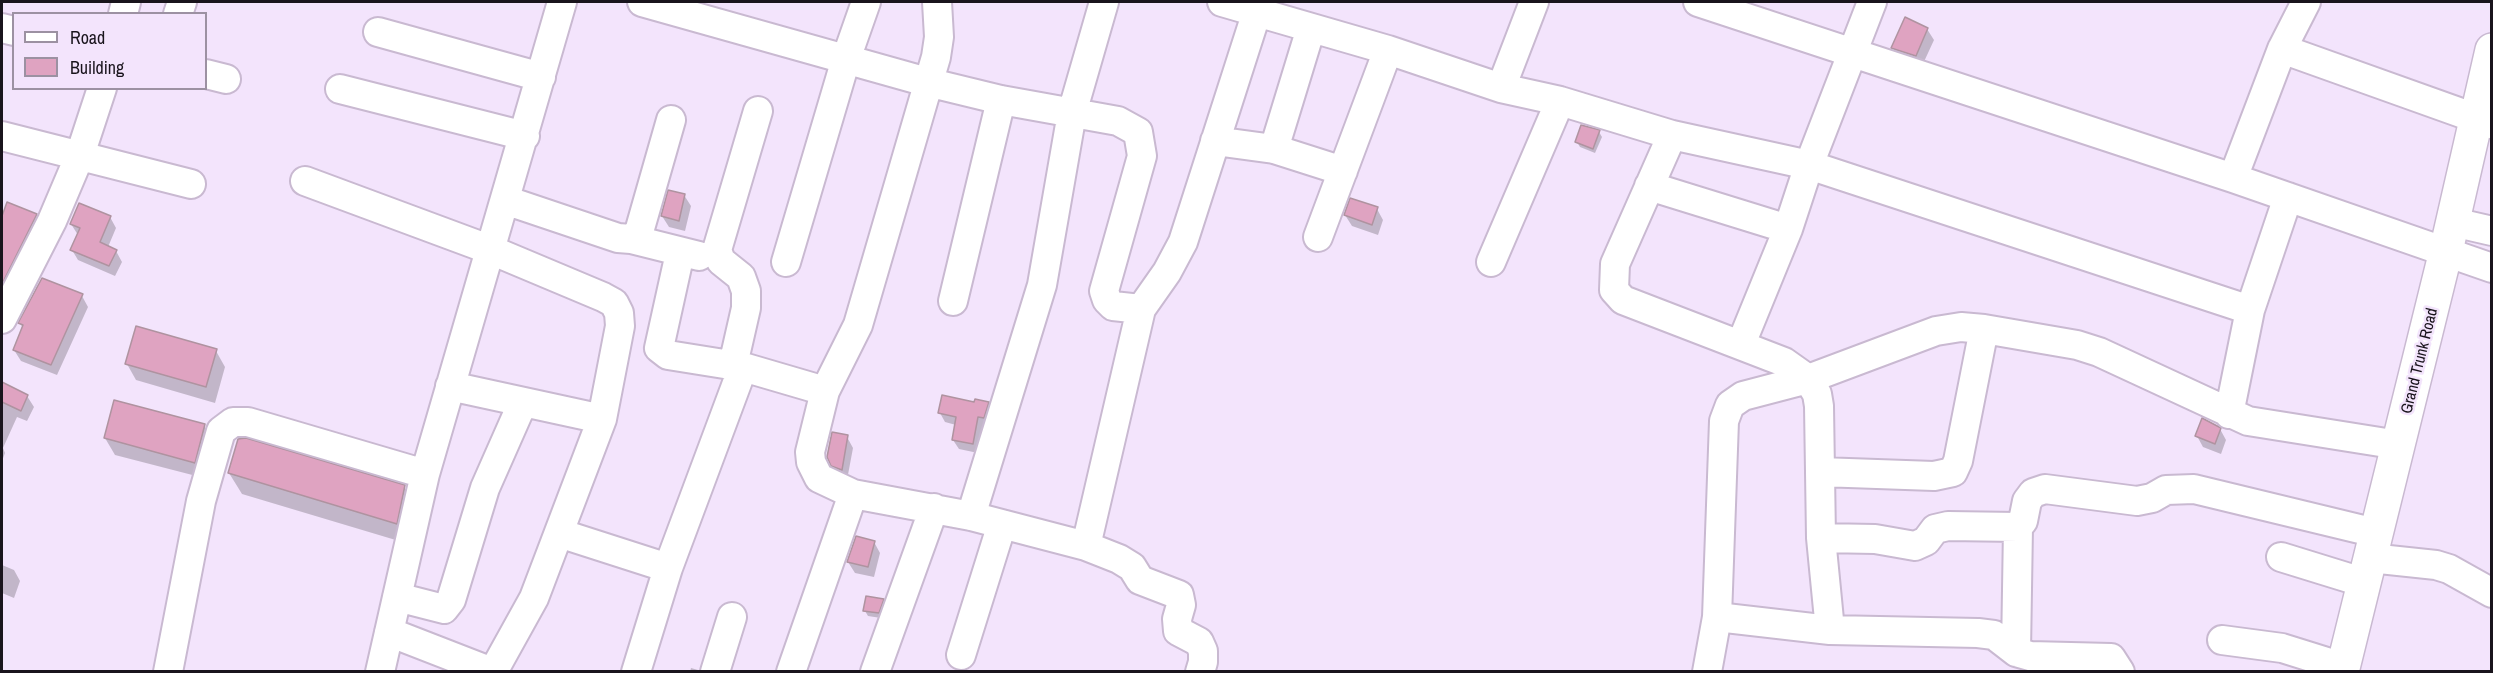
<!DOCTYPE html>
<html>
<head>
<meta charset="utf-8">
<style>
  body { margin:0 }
  #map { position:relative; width:2493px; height:673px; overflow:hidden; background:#f3e4fc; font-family:"Archivo Narrow",sans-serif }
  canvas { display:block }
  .frame { position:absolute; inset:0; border:3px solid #19141c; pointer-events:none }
  .legend { position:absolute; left:12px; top:12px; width:195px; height:78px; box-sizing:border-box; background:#f3e4fc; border:2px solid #9c91a2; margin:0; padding:8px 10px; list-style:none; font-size:18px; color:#19141c }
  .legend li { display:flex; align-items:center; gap:12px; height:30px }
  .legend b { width:30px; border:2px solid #9c91a2 }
</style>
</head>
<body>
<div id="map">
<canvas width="2493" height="673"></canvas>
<div class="frame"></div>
<ul class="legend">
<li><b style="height:8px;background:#fff"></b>Road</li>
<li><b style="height:16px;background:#dfa3c1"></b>Building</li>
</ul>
</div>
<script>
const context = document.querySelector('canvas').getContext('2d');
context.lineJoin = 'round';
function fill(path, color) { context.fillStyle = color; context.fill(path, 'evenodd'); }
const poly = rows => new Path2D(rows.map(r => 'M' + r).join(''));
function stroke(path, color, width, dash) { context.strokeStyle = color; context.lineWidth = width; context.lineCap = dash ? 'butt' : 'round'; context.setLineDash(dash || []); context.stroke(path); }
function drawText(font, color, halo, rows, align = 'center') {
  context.font = font + ' "Archivo Narrow",sans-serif'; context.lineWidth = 5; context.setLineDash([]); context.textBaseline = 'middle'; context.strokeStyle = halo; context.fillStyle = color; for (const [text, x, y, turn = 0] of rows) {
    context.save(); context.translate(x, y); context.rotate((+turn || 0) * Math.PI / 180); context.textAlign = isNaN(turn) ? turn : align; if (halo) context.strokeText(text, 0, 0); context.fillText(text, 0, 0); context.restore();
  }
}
const shadow = poly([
  [1927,29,1934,40,1922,66,1899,59,1893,48],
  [1599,132,1602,137,1595,153,1580,147,1577,142],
  [684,195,691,206,685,231,669,227,662,216],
  [8,203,36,215,42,226,2,291,2,220],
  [1377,209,1383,220,1378,235,1352,226,1345,215],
  [110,217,116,228,108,247,116,251,122,262,115,276,78,260,72,250,78,235,71,224],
  [82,296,88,307,57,375,21,361,14,350,23,328,20,323],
  [216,351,225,367,215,403,136,380,127,364],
  [2,384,27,396,34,407,27,421,17,417,3,448,5,453,2,461],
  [988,403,993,412,989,427,983,426,978,453,959,449,953,440,956,425,945,422,940,413],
  [204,426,213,442,204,478,115,455,105,438],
  [2220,429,2226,440,2221,454,2203,447,2197,436],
  [847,437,853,448,847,480,839,476,833,465],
  [229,473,404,487,417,508,409,544,242,494],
  [874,542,880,553,874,577,855,573,848,562],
  [2,565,14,570,20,581,14,598,2,593],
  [883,600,886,605,881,618,868,616,865,611],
  [691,668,698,670,699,672,690,672]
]);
const building = poly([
  [1905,17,1928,28,1916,56,1891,48,1905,17],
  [1581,125,1600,130,1593,149,1575,142,1581,125],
  [668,190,685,194,679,221,661,216,668,190],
  [1350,198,1378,207,1372,225,1344,215,1350,198],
  [7,202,37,214,2,284,2,216,7,202],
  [79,203,111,216,100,242,117,250,109,266,70,250,80,228,70,224,79,203],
  [42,278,83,294,51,365,13,350,23,325,18,323,42,278],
  [136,326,217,349,206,387,125,364,136,326],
  [2,382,28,395,21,411,2,402,2,382],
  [942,395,974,402,975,399,989,402,984,418,978,417,973,444,952,440,956,417,938,413,942,395],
  [114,400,205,424,195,463,104,438,114,400],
  [2202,418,2221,428,2215,444,2195,436,2202,418],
  [832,432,848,435,842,470,831,466,827,457,832,432],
  [246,438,405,485,397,524,228,473,238,439,246,438],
  [856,536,875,541,868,567,847,562,856,536],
  [866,596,884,599,879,613,863,611,866,596]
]);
const minor = poly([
  [642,2,927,82,1001,100,1118,121,1138,132,1142,156,1104,291,1107,300,1113,306,1141,309],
  [1222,2,1388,50,1501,88,1560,101,1672,135,1809,165,2250,310],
  [1698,2,2233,178,2492,268],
  [123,14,126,2],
  [178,14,182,2],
  [2,28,14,31],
  [378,32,541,77],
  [2282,49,2492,124],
  [206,74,226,79],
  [1501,88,1534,2],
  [340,89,525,136],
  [1672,135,1615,264,1614,290,1623,300,1784,362,1808,379,1817,394,1819,406,1821,538,1830,630],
  [2,136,191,184],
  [1215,141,1274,149,1343,171],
  [1274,149,1311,28],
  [2233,178,2282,49,2306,2],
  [305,181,491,250,603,297,614,303,619,313,620,326,602,419,534,598,493,672],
  [1649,186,1788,229],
  [505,200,618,238,631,239,639,232,671,120],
  [2453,222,2492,231],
  [1318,237,1388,50],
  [631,239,699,256],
  [680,253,659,348,668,355,743,367,825,391,810,452,811,462,819,478,853,494,971,516,1086,546,1119,559,1132,567,1140,580,1179,595,1181,605,1177,619,1178,631,1199,642,1203,651,1203,662,1200,672],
  [786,262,846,59,866,2],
  [1491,262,1560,101],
  [953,301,1001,100],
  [2,319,52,221,80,155,102,88],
  [1741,344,1788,229,1809,165,1872,2],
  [733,365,746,308,746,291,741,277,721,261,717,250,758,111],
  [450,386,602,419],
  [825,391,858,325,936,57,939,37,937,2],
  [2229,414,2250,310,2288,197],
  [1820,472,1934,476,1953,472,1958,461,1984,329],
  [971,516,1042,285,1072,113,1104,2],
  [559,533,668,568],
  [1821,538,1875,539,1915,546,1926,541,1935,529,1948,526,2018,527,2023,521,2027,501,2033,493,2045,489,2137,501,2152,498,2166,490,2194,489,2376,533],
  [1086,546,1141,309,1167,272,1183,242,1260,2],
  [2281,557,2362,582],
  [2370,558,2436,565,2449,569,2492,593],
  [397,597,444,609,451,600,485,488,523,402],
  [1717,617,1830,630,1978,633,1994,635,2016,652,2030,656,2111,658,2120,672],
  [389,632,492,672],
  [2222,640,2282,648,2343,667],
  [2016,652,2018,527],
  [961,655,1002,524],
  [168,672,201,501,221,431,233,422,248,422,425,474],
  [380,672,425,474,562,2],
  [636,672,668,568,743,367],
  [715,672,732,617],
  [791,672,853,494],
  [875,672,934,508],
  [1707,672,1717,617,1724,421,1730,405,1743,396,1808,379,1936,331,1961,327,1984,329,2077,345,2099,352,2248,421,2399,445]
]);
const major = poly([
  [2342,672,2446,251,2492,50]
]);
const streetNames = [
  ["Grand Trunk Road",2420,361,-76]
];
fill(shadow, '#0003');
fill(building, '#dfa3c1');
stroke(building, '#af93a0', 1.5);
stroke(minor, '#c9b9d1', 32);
stroke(major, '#c9b9d1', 36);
stroke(minor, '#fff', 28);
stroke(major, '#fff', 33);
drawText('16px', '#19141c', '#f3e4fc', streetNames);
</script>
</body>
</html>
